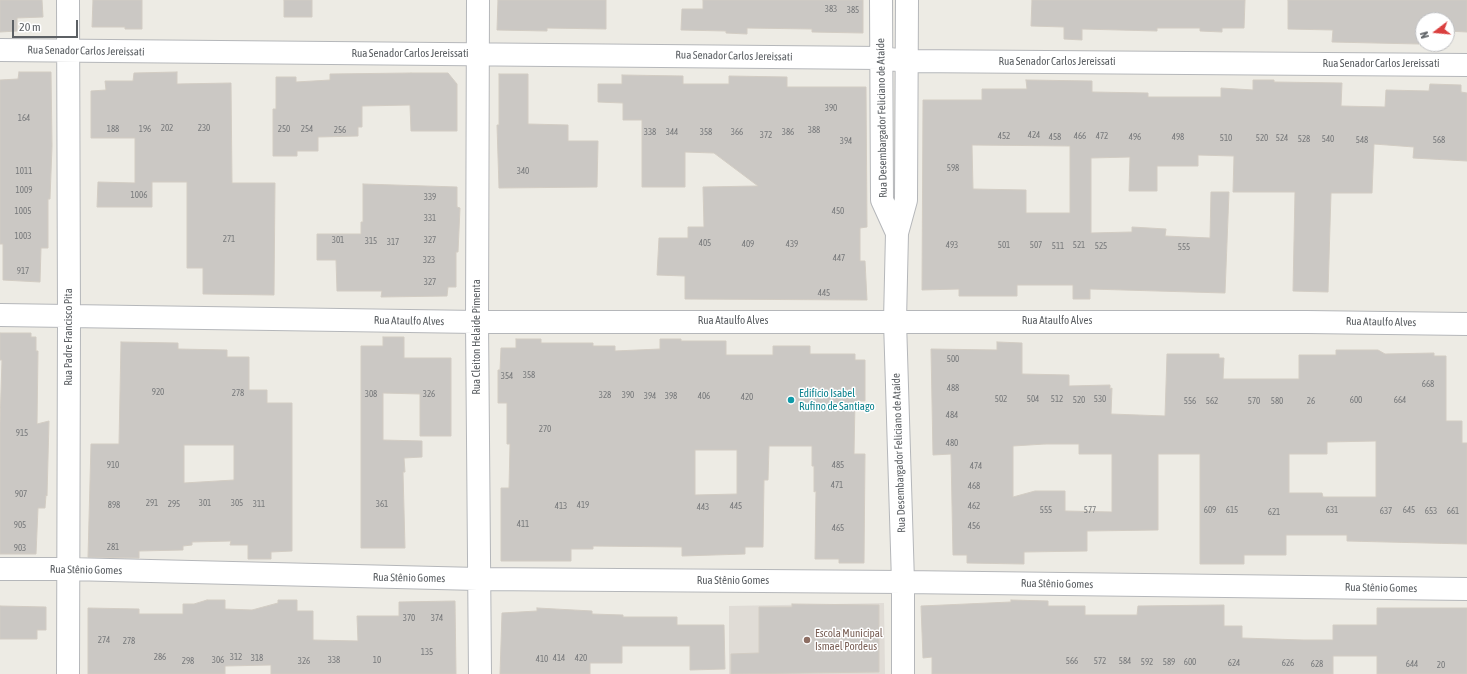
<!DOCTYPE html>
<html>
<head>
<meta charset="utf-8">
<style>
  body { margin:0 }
  #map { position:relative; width:1467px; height:674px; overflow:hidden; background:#edebe4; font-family:"Asap Condensed",sans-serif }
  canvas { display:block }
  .north { position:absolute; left:1415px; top:12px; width:40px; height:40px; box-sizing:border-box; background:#fff; border:1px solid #bebfc1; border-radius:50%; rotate:254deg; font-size:11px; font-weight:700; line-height:16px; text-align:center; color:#5c6064 }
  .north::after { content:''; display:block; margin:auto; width:14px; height:18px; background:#da3f3e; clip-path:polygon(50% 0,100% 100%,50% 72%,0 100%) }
  .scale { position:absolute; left:12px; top:20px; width:66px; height:18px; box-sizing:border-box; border:2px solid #5c6064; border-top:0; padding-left:5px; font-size:12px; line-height:14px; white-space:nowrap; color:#5c6064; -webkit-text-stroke:3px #fff; paint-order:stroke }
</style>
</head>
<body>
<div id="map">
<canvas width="1467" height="674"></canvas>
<div class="north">N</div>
<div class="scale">20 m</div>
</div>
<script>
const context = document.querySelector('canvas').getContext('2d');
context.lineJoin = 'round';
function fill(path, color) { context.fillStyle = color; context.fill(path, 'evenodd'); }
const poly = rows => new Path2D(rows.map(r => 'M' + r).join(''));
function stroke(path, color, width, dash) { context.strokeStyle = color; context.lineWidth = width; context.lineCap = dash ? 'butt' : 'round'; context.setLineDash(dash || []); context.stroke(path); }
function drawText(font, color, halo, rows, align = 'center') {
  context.font = font + ' "Asap Condensed",sans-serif'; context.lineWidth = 3; context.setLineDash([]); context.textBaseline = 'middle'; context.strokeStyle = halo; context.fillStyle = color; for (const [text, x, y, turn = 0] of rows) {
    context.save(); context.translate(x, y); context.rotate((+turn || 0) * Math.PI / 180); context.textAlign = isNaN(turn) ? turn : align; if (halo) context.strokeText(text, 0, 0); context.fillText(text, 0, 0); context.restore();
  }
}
const education = poly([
  [884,603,885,674,729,674,729,606]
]);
const building = poly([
  [0,0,42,0,43,17,17,18,17,31,0,32,0,0],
  [93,0,142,0,142,29,125,29,125,27,92,27,93,0],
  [284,0,312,0,312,17,284,17,284,0],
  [498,0,606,0,606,29,547,28,547,31,497,30,498,0],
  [703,0,863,0,863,33,812,32,812,29,747,28,747,34,726,33,726,31,681,30,682,9,703,9,703,0],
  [1032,0,1245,0,1244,28,1222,28,1222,32,1200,31,1200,28,1157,28,1157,31,1082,29,1082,40,1064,39,1064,27,1031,26,1032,0],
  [1288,0,1467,0,1467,32,1447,31,1447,20,1423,20,1423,31,1419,31,1419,44,1332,42,1333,30,1288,29,1288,0],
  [19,72,51,72,52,146,50,199,48,199,48,248,41,248,40,282,3,280,3,244,0,244,0,80,18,79,19,72],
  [177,72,177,84,231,83,232,183,275,183,274,295,203,294,203,268,187,268,187,182,152,182,152,207,97,207,98,182,135,183,135,138,91,138,91,91,106,90,105,81,133,81,134,73,177,72],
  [411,73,448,73,457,84,457,131,411,131,410,105,362,106,362,127,358,127,358,136,318,137,318,151,297,151,297,156,273,156,273,109,276,109,276,77,296,77,296,82,330,80,330,74,411,73],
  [499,74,528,74,528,124,568,125,568,141,598,141,597,187,499,188,497,125,499,125,499,74],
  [622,75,683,76,683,84,729,84,729,76,787,77,787,87,866,87,867,227,860,228,860,261,865,261,867,300,685,299,685,276,657,275,659,238,688,238,688,227,704,227,703,187,758,186,714,153,685,152,685,187,642,187,642,120,623,120,623,103,598,102,598,84,622,84,622,75],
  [1026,80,1092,81,1092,92,1148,93,1148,97,1221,97,1221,88,1253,90,1253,80,1274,80,1274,82,1342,83,1341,106,1385,107,1386,90,1429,91,1430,84,1461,85,1461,92,1467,93,1467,161,1413,158,1414,147,1374,144,1372,193,1331,193,1328,292,1293,291,1295,192,1233,192,1234,156,1198,155,1198,166,1157,166,1157,191,1129,191,1130,157,1091,158,1091,233,1132,232,1132,227,1166,229,1165,236,1210,238,1211,192,1229,192,1225,293,1090,289,1090,299,1073,299,1073,285,1017,285,1017,296,959,296,959,289,922,290,923,100,982,100,982,89,1027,89,1026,80],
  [972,145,1070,146,1070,213,1026,213,1026,190,973,189,972,145],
  [363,184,457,187,457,207,460,208,458,252,456,252,456,287,448,287,447,296,381,297,382,291,337,291,336,260,317,260,317,234,361,234,361,222,363,222,363,184],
  [0,333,31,333,31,337,36,337,36,351,38,351,37,424,49,421,47,496,46,495,45,508,38,508,36,554,0,554,0,423,2,360,0,360,0,333],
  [383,337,404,337,404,358,451,358,451,436,420,436,420,394,383,393,383,440,422,441,422,457,404,458,405,472,403,472,405,548,361,548,361,346,383,346,383,337],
  [516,339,541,339,541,343,593,343,593,346,615,346,615,351,660,349,660,339,681,339,681,341,726,341,726,355,773,355,773,346,810,346,810,354,855,354,855,360,865,360,865,401,855,401,854,454,865,454,864,563,839,563,839,559,815,559,816,491,814,492,814,466,812,466,812,446,769,446,768,480,764,480,763,547,745,547,745,554,682,556,682,547,593,546,593,549,571,549,571,561,501,561,501,488,509,488,510,444,507,444,507,403,498,403,498,370,500,370,501,348,516,348,516,339],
  [695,450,737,450,737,494,695,495,695,450],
  [121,342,178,343,178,349,227,350,227,357,249,357,249,390,267,390,267,403,292,403,292,551,271,552,271,559,248,559,248,545,230,545,231,541,192,542,192,545,183,546,183,550,139,551,139,558,88,557,91,444,119,444,121,342],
  [184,445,234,445,234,480,184,483,184,445],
  [997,342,1022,343,1022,374,1069,375,1069,386,1110,385,1110,389,1112,388,1111,414,1165,416,1167,354,1219,354,1219,358,1224,358,1223,379,1299,379,1299,355,1336,355,1336,350,1378,350,1385,354,1434,353,1434,356,1446,356,1446,421,1462,421,1462,443,1467,443,1467,544,1347,541,1347,535,1286,535,1286,555,1244,555,1244,564,1200,564,1200,454,1158,454,1158,530,1087,531,1087,551,1024,552,1024,564,967,563,967,555,953,555,951,454,933,455,931,349,997,350,997,342],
  [1376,441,1376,497,1323,497,1322,493,1289,493,1289,454,1327,454,1327,442,1376,441],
  [1045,444,1079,444,1079,454,1112,454,1112,512,1065,511,1065,491,1035,491,1013,497,1013,446,1045,444],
  [207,600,225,600,225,609,252,610,278,603,278,600,297,600,297,611,313,611,313,640,358,641,357,616,399,616,399,602,455,601,456,674,271,674,271,665,225,666,225,674,88,674,88,608,139,609,139,614,183,614,183,604,194,604,207,600],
  [1011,600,1048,601,1048,606,1085,606,1085,615,1137,615,1138,606,1224,605,1224,626,1242,626,1242,638,1303,640,1333,640,1333,625,1377,625,1377,608,1467,608,1467,674,1377,674,1377,656,1333,656,1333,674,932,674,932,657,923,658,921,606,1011,602,1011,600],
  [792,604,879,605,879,672,731,674,731,654,759,653,759,607,792,607,792,604],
  [0,606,46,607,46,630,37,630,37,639,0,639,0,606],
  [537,608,592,611,592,614,623,615,623,617,677,617,677,625,724,625,725,669,690,670,690,646,622,646,622,663,590,663,590,674,500,674,502,613,537,611,537,608]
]);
const minor = poly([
  [68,0,69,317,68,674],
  [478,0,477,322,480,674],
  [881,0,882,200,897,233],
  [0,50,881,58,906,61,1467,65],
  [0,315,477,322,1307,322,1467,324],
  [0,569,69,569,478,579,903,582,1467,589],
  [903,674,903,582,895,321,897,233,906,200,907,0]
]);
const markers = [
  [791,400,4,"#0f9aa8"],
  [807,640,4,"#8d6e63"]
];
const numberNames = [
  ["383",831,9],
  ["385",853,10],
  ["390",831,108],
  ["164",24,118],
  ["202",167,128],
  ["230",204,128],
  ["188",113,129],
  ["196",145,129],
  ["250",284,129],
  ["254",307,129],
  ["256",340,130],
  ["388",814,130],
  ["338",650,132],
  ["344",672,132],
  ["358",706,132],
  ["366",737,132],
  ["386",788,132],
  ["372",766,135],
  ["424",1034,135],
  ["452",1004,136],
  ["466",1080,136],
  ["472",1102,136],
  ["458",1055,137],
  ["496",1135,137],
  ["498",1178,137],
  ["510",1226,138],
  ["520",1262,138],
  ["524",1282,138],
  ["528",1304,139],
  ["540",1328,139],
  ["548",1362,140],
  ["568",1439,140],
  ["394",846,141],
  ["598",953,168],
  ["1011",24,171],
  ["340",523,171],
  ["1009",24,190],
  ["1006",139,195],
  ["339",430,197],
  ["1005",23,211],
  ["450",838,211],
  ["331",430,218],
  ["1003",23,236],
  ["271",229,239],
  ["301",338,240],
  ["327",430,240],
  ["315",371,241],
  ["317",393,242],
  ["405",705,243],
  ["409",748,244],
  ["439",792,244],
  ["493",952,245],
  ["501",1004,245],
  ["507",1036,245],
  ["521",1079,245],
  ["511",1058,246],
  ["525",1101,246],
  ["555",1184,247],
  ["447",839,258],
  ["323",429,260],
  ["917",23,271],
  ["327",430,282],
  ["445",824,293],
  ["500",953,359],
  ["358",529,375],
  ["354",507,376],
  ["668",1428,384],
  ["488",953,388],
  ["920",158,392],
  ["278",238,393],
  ["308",371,394],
  ["326",429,394],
  ["328",605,395],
  ["390",628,395],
  ["394",650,396],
  ["398",671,396],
  ["406",704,396],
  ["420",747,397],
  ["502",1001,399],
  ["504",1033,399],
  ["512",1057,399],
  ["530",1100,399],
  ["520",1079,400],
  ["600",1356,400],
  ["664",1400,400],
  ["556",1190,401],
  ["562",1212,401],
  ["570",1254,401],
  ["580",1277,401],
  ["26",1311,401],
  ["484",952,415],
  ["270",545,429],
  ["915",22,433],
  ["480",952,443],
  ["910",113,465],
  ["485",838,465],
  ["474",976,466],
  ["471",837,485],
  ["468",974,486],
  ["907",21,494],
  ["291",152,503],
  ["301",205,503],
  ["305",237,503],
  ["295",174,504],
  ["311",259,504],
  ["361",382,504],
  ["898",114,505],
  ["419",583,505],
  ["413",561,506],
  ["445",736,506],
  ["462",974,506],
  ["443",703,507],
  ["555",1046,510],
  ["577",1090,510],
  ["609",1210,510],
  ["615",1232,510],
  ["631",1332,510],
  ["645",1409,510],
  ["637",1386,511],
  ["653",1431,511],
  ["661",1453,511],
  ["621",1274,512],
  ["411",523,524],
  ["905",20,525],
  ["456",974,526],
  ["465",838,528],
  ["281",113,547],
  ["903",20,548],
  ["370",409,618],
  ["374",437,618],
  ["274",104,640],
  ["278",129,641],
  ["135",427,652],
  ["286",160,657],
  ["312",236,657],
  ["318",257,658],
  ["414",559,658],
  ["420",581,658],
  ["410",542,659],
  ["306",218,660],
  ["338",334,660],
  ["10",377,660],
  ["298",188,661],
  ["326",304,661],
  ["566",1072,661],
  ["572",1100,661],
  ["584",1125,661],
  ["592",1147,662],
  ["589",1169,662],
  ["600",1190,662],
  ["624",1234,663],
  ["626",1288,663],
  ["628",1317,664],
  ["644",1412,664],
  ["20",1441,665]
];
const streetNames = [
  ["Rua Senador Carlos Jereissati",86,51,1],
  ["Rua Senador Carlos Jereissati",410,54],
  ["Rua Senador Carlos Jereissati",734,56,1],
  ["Rua Senador Carlos Jereissati",1057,62],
  ["Rua Senador Carlos Jereissati",1381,64],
  ["Rua Desembargador Feliciano de Ataíde",882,118,-91],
  ["Rua Ataulfo Alves",409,321,1],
  ["Rua Ataulfo Alves",733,321],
  ["Rua Ataulfo Alves",1057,321],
  ["Rua Ataulfo Alves",1381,322,1],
  ["Rua Padre Francisco Pita",69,337,-90],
  ["Rua Cleiton Helaide Pimenta",477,337,-90],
  ["Rua Desembargador Feliciano de Ataíde",899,453,-92],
  ["Rua Stênio Gomes",86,570,1],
  ["Rua Stênio Gomes",409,578,1],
  ["Rua Stênio Gomes",733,581],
  ["Rua Stênio Gomes",1057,584,1],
  ["Rua Stênio Gomes",1381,588,1]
];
const cultureNames = [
  ["Edifício Isabel",799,394],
  ["Rufino de Santiago",799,407]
];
const educationNames = [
  ["Escola Municipal",815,634],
  ["Ismael Pordeus",815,647]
];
fill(education, '#e0dcd6');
fill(building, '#cbc8c4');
stroke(building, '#d2ccc3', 1);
stroke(minor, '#b5b7ba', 24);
stroke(minor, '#fff', 22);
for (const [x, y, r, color] of markers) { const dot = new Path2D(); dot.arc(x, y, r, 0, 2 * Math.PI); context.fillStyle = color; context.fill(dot); stroke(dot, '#fff', 1.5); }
drawText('9px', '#787a7c', null, numberNames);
drawText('11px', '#5c6064', '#fff', streetNames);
drawText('11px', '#0d838f', '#fff', cultureNames, 'left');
drawText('11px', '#785e54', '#fff', educationNames, 'left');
</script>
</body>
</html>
